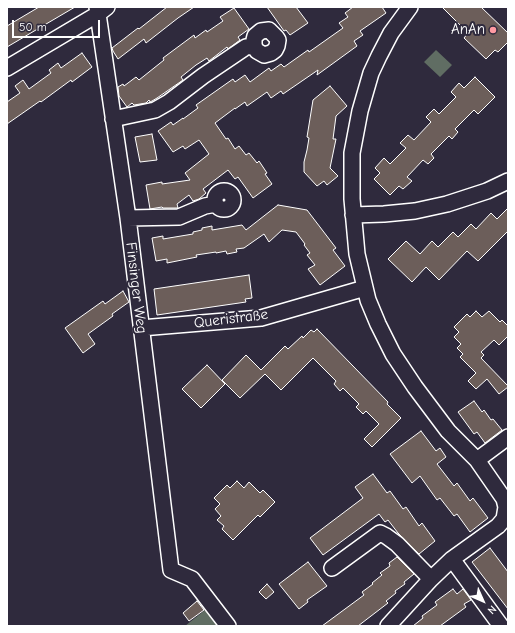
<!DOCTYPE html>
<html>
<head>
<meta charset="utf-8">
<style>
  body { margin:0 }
  #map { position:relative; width:515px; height:633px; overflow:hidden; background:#2f2a3d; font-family:"Comic Neue",sans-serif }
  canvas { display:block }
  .frame { position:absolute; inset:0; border:8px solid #fff; pointer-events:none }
  .north { position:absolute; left:463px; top:581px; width:40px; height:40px; -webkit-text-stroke:3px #2f2a3d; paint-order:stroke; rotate:135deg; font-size:11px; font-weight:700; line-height:16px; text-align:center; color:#fff }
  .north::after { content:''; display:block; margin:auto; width:14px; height:18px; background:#fff; clip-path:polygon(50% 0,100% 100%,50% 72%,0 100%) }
  .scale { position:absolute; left:12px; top:20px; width:88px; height:18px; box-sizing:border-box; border:2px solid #fff; border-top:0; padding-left:5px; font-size:12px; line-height:14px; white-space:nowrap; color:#fff; -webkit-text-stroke:3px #2f2a3d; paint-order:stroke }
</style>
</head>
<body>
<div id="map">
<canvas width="515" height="633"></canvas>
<div class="frame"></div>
<div class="north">N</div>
<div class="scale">50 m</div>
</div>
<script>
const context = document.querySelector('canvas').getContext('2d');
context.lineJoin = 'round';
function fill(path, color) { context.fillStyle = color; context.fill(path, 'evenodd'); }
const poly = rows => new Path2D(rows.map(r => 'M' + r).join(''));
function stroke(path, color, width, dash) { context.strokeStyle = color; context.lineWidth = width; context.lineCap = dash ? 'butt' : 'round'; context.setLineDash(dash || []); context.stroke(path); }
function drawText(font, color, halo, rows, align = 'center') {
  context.font = font + ' "Comic Neue",sans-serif'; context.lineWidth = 4; context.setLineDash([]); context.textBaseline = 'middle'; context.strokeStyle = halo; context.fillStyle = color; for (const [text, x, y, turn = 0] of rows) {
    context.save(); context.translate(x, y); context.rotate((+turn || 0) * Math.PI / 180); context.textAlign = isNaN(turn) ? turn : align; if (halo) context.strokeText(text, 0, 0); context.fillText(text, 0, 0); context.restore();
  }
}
const green = poly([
  [436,50,452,65,440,77,424,62],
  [205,610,217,626,185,626]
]);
const building = poly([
  [39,7,75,7,7,47,7,26,39,7],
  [167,7,194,7,178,18,146,43,144,39,118,59,113,51,112,48,138,28,139,29,167,7],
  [267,7,296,7,308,23,290,35,286,30,284,31,267,7],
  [353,7,382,7,386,13,360,31,363,35,354,41,357,46,317,75,318,70,283,94,281,91,271,98,267,92,247,106,245,102,235,109,235,108,215,123,226,139,228,138,235,149,239,146,246,155,249,153,257,163,259,161,267,173,265,174,272,184,253,198,238,177,235,179,228,170,203,189,206,193,199,199,193,201,189,195,177,204,178,208,163,208,162,207,150,209,146,185,162,182,162,184,190,180,185,173,209,154,199,140,185,149,183,146,173,152,158,131,171,122,173,125,183,118,183,119,198,108,196,105,233,79,235,82,245,75,250,82,269,68,271,71,281,64,284,67,308,50,309,52,343,28,339,23,348,17,345,13,353,7],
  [442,7,481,7,508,33,508,42,498,52,495,50,486,59,464,38,468,33,442,7],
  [234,8,249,29,238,37,240,40,228,49,227,47,209,61,207,58,196,65,181,77,183,80,157,98,152,101,150,102,149,100,146,103,134,105,132,103,127,107,119,96,118,87,123,84,124,86,136,77,139,80,164,60,163,58,194,35,195,38,206,30,207,32,223,21,220,17,234,8],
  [82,53,92,67,72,82,71,80,41,102,40,101,7,124,7,102,20,93,15,86,23,80,29,89,51,73,49,70,58,63,61,68,82,53],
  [475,77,495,97,478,114,474,110,455,129,458,132,452,139,449,136,431,154,434,158,428,164,423,160,407,177,412,181,403,189,399,186,390,195,374,179,380,173,375,168,384,158,390,164,406,148,400,143,408,135,414,140,431,122,426,117,434,109,439,114,456,97,451,92,459,83,464,88,475,77],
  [330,86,347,106,336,116,333,139,336,139,330,168,338,176,327,185,324,181,317,186,304,172,304,162,307,150,309,138,307,137,313,100,330,86],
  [152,134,157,160,140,162,135,137,152,134],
  [278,205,307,210,336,248,333,250,345,266,320,285,308,269,315,265,307,255,310,253,304,245,305,244,296,232,282,230,269,242,264,234,244,248,236,249,237,252,227,254,226,251,216,253,216,252,196,255,197,257,167,263,167,259,156,261,152,238,163,236,163,239,193,234,193,232,202,230,202,228,212,226,212,230,242,225,246,230,278,205],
  [508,208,508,231,478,261,467,251,439,280,426,267,412,282,388,259,406,241,420,254,432,241,438,247,453,232,458,237,471,224,476,229,491,213,497,219,508,208],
  [249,275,252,298,245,299,246,302,157,315,154,289,249,275],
  [123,291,129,302,112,314,113,316,88,334,95,344,83,353,65,328,103,301,105,304,123,291],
  [476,311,482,317,489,311,500,322,502,320,508,326,508,336,499,345,494,340,481,352,484,355,481,358,508,386,508,387,499,394,487,379,476,389,468,381,476,373,460,357,463,354,457,348,461,344,454,337,459,332,454,327,467,314,470,317,476,311],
  [317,329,388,402,387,404,401,418,372,447,364,439,379,424,366,411,363,414,356,407,359,404,343,388,340,391,334,384,336,381,313,358,281,390,265,374,240,398,222,380,246,355,261,370,285,346,288,349,302,336,303,338,311,330,314,332,317,329],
  [207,365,225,384,201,408,182,389,207,365],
  [474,401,482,412,484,410,491,420,493,419,502,430,485,443,477,432,474,434,458,412,474,401],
  [421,431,436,451,440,448,446,457,437,464,454,486,457,483,470,501,473,498,488,518,470,532,457,514,454,516,440,498,437,500,420,476,412,483,390,454,421,431],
  [373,474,387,493,390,491,403,509,406,507,419,526,422,523,435,541,419,554,398,533,388,520,385,522,379,514,323,555,310,538,363,498,355,487,373,474],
  [237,481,244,488,249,482,260,493,263,490,275,502,260,517,258,515,233,540,222,529,224,526,217,520,221,516,215,509,220,504,214,498,227,485,230,488,237,481],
  [490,548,508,572,508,609,472,562,490,548],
  [397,557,414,574,404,582,405,584,395,591,396,593,386,601,388,603,358,626,322,626,364,595,362,592,373,584,372,583,382,575,380,573,390,566,389,563,397,557],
  [308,562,327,586,307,600,308,602,299,609,279,584,308,562],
  [267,584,274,592,266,599,259,592,267,584],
  [453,589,457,594,463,589,471,600,464,604,466,607,440,626,413,626,423,618,422,616,437,605,435,602,453,589],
  [197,601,204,610,189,621,183,613,197,601]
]);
const minor = poly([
  [97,7,128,218,171,570,192,579,228,626],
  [7,68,98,14,107,7],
  [113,119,155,110,169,102,203,76,246,47,254,46,257,51,264,55,271,53,275,50,277,46,278,40,276,37,269,30,261,31,255,36,254,40,254,46],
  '215 200a9 9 0 1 1 18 0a9 9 0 1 1-18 0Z',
  [353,215,384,214,415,211,447,204,487,191,508,181],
  [128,218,179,217,205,206,216,204],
  [141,328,261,318,365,288],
  [477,460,508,437],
  [452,559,501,626],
  [332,568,380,533,386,536,397,544,431,579],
  [388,626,431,579,452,559,498,526,504,519,506,507,504,499,477,460,448,431,415,387,393,354,378,324,368,300,357,254,352,199,352,153,360,111,371,73,379,56,391,33,410,7]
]);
const markers = [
  [493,30,4,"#ff9aa2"]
];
const poiNames = [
  ["AnAn",485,30]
];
const streetNames = [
  ["Finsinger Weg",136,288,83],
  ["Queristraße",231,319,-7]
];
fill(green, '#606d63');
fill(building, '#6c5e5a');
stroke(building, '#fff', 1);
stroke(minor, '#fff', 18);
stroke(minor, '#2f2a3d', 15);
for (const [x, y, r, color] of markers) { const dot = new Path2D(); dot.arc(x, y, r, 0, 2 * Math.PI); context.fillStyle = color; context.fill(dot); stroke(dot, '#2f2a3d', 1.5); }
drawText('15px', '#fff', '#2f2a3d', poiNames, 'right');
drawText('15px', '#fff', '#2f2a3d', streetNames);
</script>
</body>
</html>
